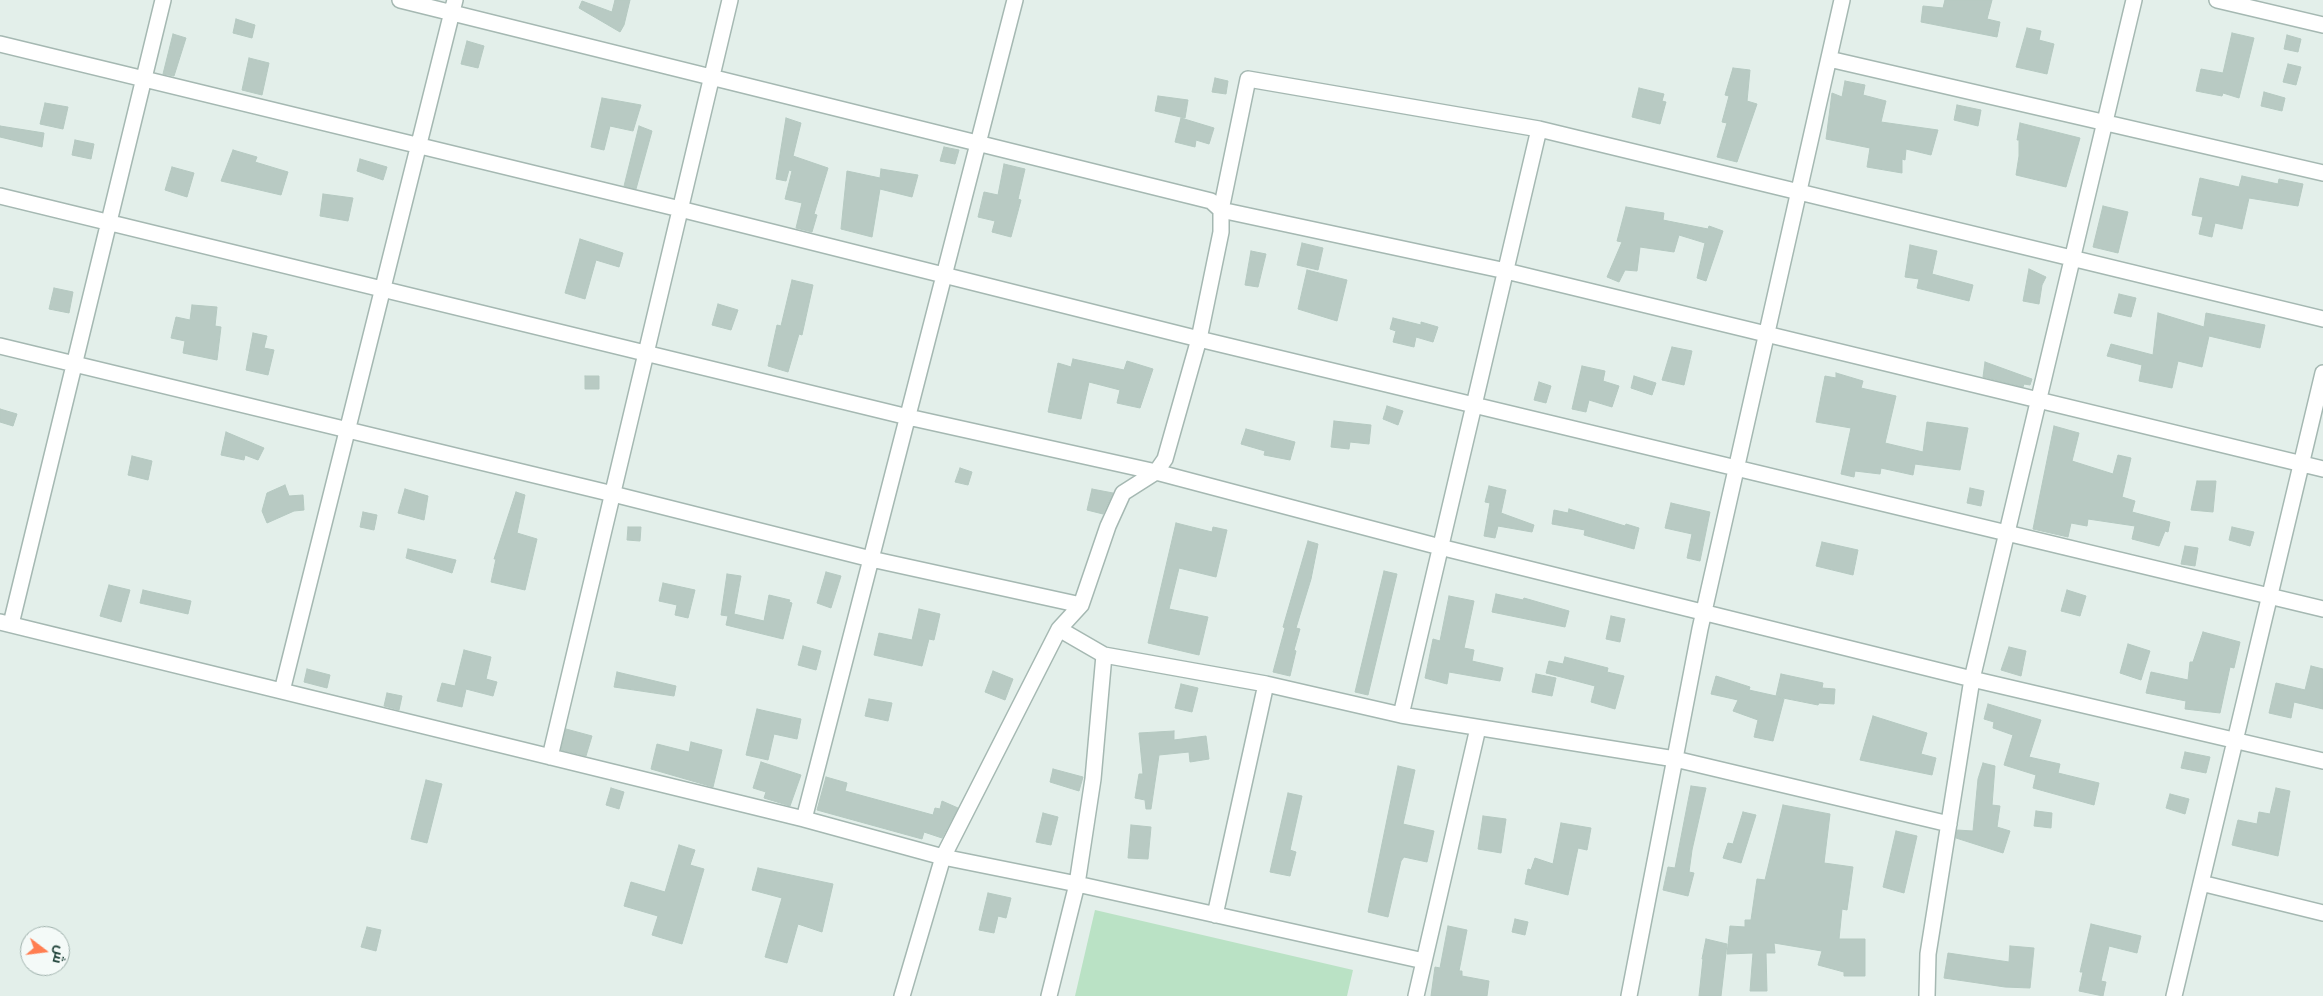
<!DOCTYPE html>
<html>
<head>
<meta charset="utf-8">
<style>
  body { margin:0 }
  #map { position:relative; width:2323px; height:996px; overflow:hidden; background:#e3efea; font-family:"Source Sans 3",Cairo,sans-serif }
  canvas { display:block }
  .north { position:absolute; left:20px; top:926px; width:50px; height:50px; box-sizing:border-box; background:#f4faf8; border:1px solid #9fb1ac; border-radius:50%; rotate:105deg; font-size:14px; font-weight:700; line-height:20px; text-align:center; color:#20433a }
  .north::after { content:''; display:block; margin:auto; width:18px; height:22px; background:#ff7e51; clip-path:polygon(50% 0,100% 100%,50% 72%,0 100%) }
</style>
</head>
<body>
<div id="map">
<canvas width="2323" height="996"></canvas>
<div class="north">ش</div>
</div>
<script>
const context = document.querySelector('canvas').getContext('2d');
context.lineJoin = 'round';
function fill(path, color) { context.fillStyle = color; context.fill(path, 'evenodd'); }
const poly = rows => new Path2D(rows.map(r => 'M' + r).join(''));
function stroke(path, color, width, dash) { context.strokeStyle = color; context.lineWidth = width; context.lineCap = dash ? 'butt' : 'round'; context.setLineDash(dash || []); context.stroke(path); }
const green = poly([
  [1095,910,1353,970,1347,996,1075,996]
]);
const building = poly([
  [615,0,630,0,624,25,620,32,579,8,582,1,612,12,615,0],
  [1945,0,1992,0,1987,19,2000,22,1997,37,1921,22,1923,6,1943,8,1945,0],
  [236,19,255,25,252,38,233,33,236,19],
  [2027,28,2041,31,2039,40,2054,44,2047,74,2016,67,2027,28],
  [2232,33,2254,38,2239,98,2223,93,2222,96,2196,91,2201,69,2223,73,2232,33],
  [173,34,186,38,174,76,163,74,173,34],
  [2287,35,2301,39,2298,52,2284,49,2287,35],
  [467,41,484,46,478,68,461,64,467,41],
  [249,58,269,63,262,95,242,90,249,58],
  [2288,64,2301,67,2296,85,2283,82,2288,64],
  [1733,68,1750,70,1747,101,1757,104,1737,162,1717,157,1727,123,1722,122,1729,96,1725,95,1733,68],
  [1215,78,1228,81,1226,94,1212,92,1215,78],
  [1845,81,1865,85,1863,95,1886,101,1881,122,1938,130,1931,155,1906,149,1905,160,1902,159,1902,173,1867,167,1870,148,1826,139,1832,93,1842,97,1845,81],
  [1639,88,1664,94,1662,101,1666,102,1660,124,1632,117,1639,88],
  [2264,92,2285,98,2282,111,2261,106,2264,92],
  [1158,96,1188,100,1185,118,1155,111,1158,96],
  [602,98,641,105,633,131,610,126,604,150,591,147,602,98],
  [45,103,68,107,63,129,40,124,45,103],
  [1957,105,1981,110,1978,126,1954,120,1957,105],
  [786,118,801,123,793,156,828,168,814,214,817,215,812,232,796,228,802,203,785,199,792,171,789,170,786,181,776,179,786,118],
  [1181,118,1214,128,1209,144,1196,140,1195,147,1175,142,1181,118],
  [2020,123,2080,138,2066,187,2016,175,2019,156,2019,140,2017,140,2020,123],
  [0,126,44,133,42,147,0,137,0,126],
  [639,126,652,131,636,189,624,186,639,126],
  [75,140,94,144,91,159,72,155,75,140],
  [944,147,959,150,955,164,940,161,944,147],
  [233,150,257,157,255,162,288,172,281,195,221,181,233,150],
  [360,159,387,167,383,180,357,171,360,159],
  [1004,164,1025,169,1018,199,1021,200,1011,237,992,232,995,221,978,217,984,192,998,195,1004,164],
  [172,167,194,173,187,197,165,190,172,167],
  [881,169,918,175,912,197,880,189,872,237,841,229,847,171,880,178,881,169],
  [2242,176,2278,184,2279,179,2303,184,2298,206,2249,198,2242,229,2215,223,2212,237,2199,234,2203,217,2192,215,2200,178,2239,187,2242,176],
  [323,194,353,198,348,221,320,216,323,194],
  [2103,206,2128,212,2118,253,2093,247,2103,206],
  [1626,207,1664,213,1663,220,1708,229,1709,226,1723,231,1706,281,1697,278,1705,243,1679,235,1674,252,1640,247,1637,271,1625,270,1619,282,1607,277,1622,242,1617,241,1626,207],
  [580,239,623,253,619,267,596,260,585,299,565,293,580,239],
  [1302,243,1323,248,1318,270,1297,265,1302,243],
  [1910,245,1937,251,1932,274,1973,285,1969,301,1917,288,1919,279,1905,277,1910,245],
  [1251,251,1266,254,1258,287,1245,285,1251,251],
  [2029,269,2046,277,2042,285,2039,304,2023,301,2029,269],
  [1307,270,1347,280,1337,321,1298,309,1307,270],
  [792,280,813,285,802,335,799,334,788,372,768,366,777,325,781,326,792,280],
  [54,288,73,292,69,313,49,309,54,288],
  [2119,294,2136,298,2131,317,2114,313,2119,294],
  [718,304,738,310,731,330,712,325,718,304],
  [192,305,217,307,215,326,221,327,217,360,183,353,185,341,171,338,176,317,190,320,192,305],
  [2158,313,2204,327,2206,313,2265,325,2260,348,2209,336,2202,367,2178,361,2172,388,2139,381,2142,365,2107,356,2111,344,2153,355,2158,313],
  [1393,318,1421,325,1421,322,1438,327,1433,342,1416,337,1414,347,1393,342,1396,331,1390,329,1393,318],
  [253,333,267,336,264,348,274,350,268,375,246,370,253,333],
  [1672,347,1692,351,1684,385,1662,380,1672,347],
  [1073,359,1124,370,1127,361,1153,369,1140,408,1117,403,1120,390,1089,382,1081,419,1048,412,1058,363,1071,367,1073,359],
  [1985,362,2032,379,2030,385,2024,384,2023,387,1983,377,1985,362],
  [1582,366,1605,371,1603,381,1619,386,1612,407,1589,400,1586,412,1572,409,1582,366],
  [1836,373,1863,381,1861,388,1896,396,1885,443,1923,452,1927,422,1968,428,1960,470,1915,464,1913,475,1881,468,1880,474,1855,471,1854,477,1841,474,1851,428,1816,422,1825,376,1836,378,1836,373],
  [585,376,599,376,599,389,585,389,585,376],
  [1634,376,1656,383,1652,395,1631,388,1634,376],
  [1539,382,1551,386,1546,403,1534,400,1539,382],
  [1387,406,1403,411,1398,425,1383,419,1387,406],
  [0,409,17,414,13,426,0,422,0,409],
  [1334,421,1371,425,1369,444,1350,442,1349,449,1331,447,1334,421],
  [2054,426,2079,433,2072,461,2113,474,2118,455,2131,458,2122,497,2135,501,2132,512,2170,522,2168,532,2165,531,2159,546,2132,539,2135,526,2088,519,2087,526,2071,523,2068,537,2033,529,2054,426],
  [1246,429,1295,442,1290,460,1264,455,1265,451,1241,444,1246,429],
  [226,432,264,448,258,460,245,455,244,460,221,455,226,432],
  [132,456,152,461,148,480,128,475,132,456],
  [960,468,972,472,968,485,955,482,960,468],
  [2197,481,2216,481,2213,512,2191,510,2197,481],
  [285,485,289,496,303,495,304,510,294,511,267,523,262,511,267,493,285,485],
  [1489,486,1506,490,1501,513,1534,525,1532,532,1498,526,1495,538,1484,536,1490,503,1485,502,1489,486],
  [1970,488,1984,491,1981,506,1967,503,1970,488],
  [405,489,428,496,424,520,398,513,405,489],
  [1092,489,1113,493,1103,514,1087,510,1092,489],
  [516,492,525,495,517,533,537,539,525,590,491,582,496,559,494,559,516,492],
  [1671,503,1710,512,1700,561,1687,558,1692,534,1665,528,1671,503],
  [1569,509,1625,526,1626,524,1639,528,1634,549,1584,535,1585,530,1552,524,1554,510,1568,513,1569,509],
  [363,512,377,515,374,530,360,527,363,512],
  [1176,523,1212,532,1213,527,1227,530,1216,577,1179,568,1169,609,1208,617,1199,655,1148,643,1176,523],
  [628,527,641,527,640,541,627,540,628,527],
  [2232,527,2254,532,2250,546,2229,540,2232,527],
  [1308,541,1318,544,1311,579,1296,628,1300,629,1294,650,1296,651,1290,676,1273,672,1285,628,1283,627,1308,541],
  [1822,542,1858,550,1853,575,1816,566,1822,542],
  [2185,546,2198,548,2195,566,2181,564,2185,546],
  [408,549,456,560,452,573,406,558,408,549],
  [1384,571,1397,574,1368,695,1355,692,1384,571],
  [826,572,841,576,831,608,817,603,826,572],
  [727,574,741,576,734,614,764,621,769,595,790,600,789,602,792,603,783,639,726,625,728,616,721,615,727,574],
  [663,583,695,590,688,618,675,615,677,605,659,601,663,583],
  [109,585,130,590,121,622,100,616,109,585],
  [143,590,191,601,188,614,140,603,143,590],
  [2067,590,2086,596,2080,616,2061,611,2067,590],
  [1496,594,1523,600,1524,598,1569,611,1565,627,1492,612,1496,594],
  [1449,596,1474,601,1464,648,1474,650,1472,661,1503,668,1500,681,1449,672,1447,684,1425,678,1433,639,1440,641,1449,596],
  [919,609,940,614,934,640,929,639,922,666,874,655,879,633,912,640,919,609],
  [1611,616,1625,619,1620,642,1606,639,1611,616],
  [2203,632,2240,642,2234,668,2230,667,2220,713,2185,709,2186,701,2146,693,2151,672,2188,680,2190,662,2193,662,2203,632],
  [2128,644,2150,651,2141,680,2120,673,2128,644],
  [803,646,821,651,816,670,798,665,803,646],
  [2009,647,2026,651,2021,676,2001,670,2009,647],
  [464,650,491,657,486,679,497,682,493,696,466,689,462,707,437,701,442,683,455,686,464,650],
  [1565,657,1608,668,1607,672,1624,676,1615,709,1591,702,1595,686,1546,673,1549,661,1563,664,1565,657],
  [2311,666,2323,669,2323,709,2294,702,2291,718,2269,713,2276,683,2305,690,2311,666],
  [307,669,330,675,327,688,304,682,307,669],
  [993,671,1013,679,1005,700,985,692,993,671],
  [617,672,676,686,674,696,614,687,617,672],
  [1536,674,1556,678,1552,696,1532,692,1536,674],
  [1781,674,1823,683,1822,688,1835,689,1834,704,1819,703,1818,705,1778,697,1784,699,1773,741,1754,737,1758,720,1733,711,1738,700,1711,694,1716,676,1750,687,1749,690,1776,696,1781,674],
  [1181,684,1198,688,1192,712,1175,708,1181,684],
  [387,693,402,696,399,710,384,706,387,693],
  [869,699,892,703,888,721,865,716,869,699],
  [1988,704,2041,720,2029,757,2060,764,2058,773,2099,783,2094,805,2033,788,2036,775,2004,765,2013,735,1993,728,1994,722,1984,719,1988,704],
  [757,709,801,719,797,739,774,734,768,760,746,755,757,709],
  [1873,716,1927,733,1921,754,1936,758,1932,775,1860,760,1873,716],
  [566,729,592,736,586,756,561,750,566,729],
  [1174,731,1174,740,1206,736,1209,759,1190,762,1189,752,1159,755,1151,809,1146,809,1145,800,1135,798,1139,774,1143,774,1139,733,1174,731],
  [691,742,722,750,713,787,651,769,657,744,689,752,691,742],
  [2185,752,2210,757,2206,773,2181,768,2185,752],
  [761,762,801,775,790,806,764,798,766,792,753,788,761,762],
  [1983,763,1995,766,1992,805,2000,806,1997,827,2010,831,2003,853,1956,838,1957,830,1973,831,1978,779,1983,763],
  [1398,766,1415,770,1403,824,1434,831,1427,862,1404,857,1401,861,1388,917,1368,912,1398,766],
  [1053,769,1083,777,1079,791,1050,782,1053,769],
  [826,777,847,783,845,791,933,815,935,808,940,809,942,801,958,808,942,838,924,832,922,839,817,810,826,777],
  [426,780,442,784,427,843,411,839,426,780],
  [1691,786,1706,788,1692,850,1689,872,1694,873,1688,896,1663,890,1668,867,1675,868,1691,786],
  [611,788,624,792,619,809,606,805,611,788],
  [2276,788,2290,791,2278,856,2232,845,2238,820,2257,824,2259,812,2270,814,2276,788],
  [1288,793,1302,796,1290,850,1296,852,1290,876,1270,872,1288,793],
  [2170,794,2189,799,2185,814,2166,808,2170,794],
  [1783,805,1830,814,1824,863,1853,867,1847,910,1842,909,1839,939,1865,939,1865,976,1844,976,1844,972,1818,965,1822,951,1774,943,1775,953,1766,953,1767,991,1750,991,1753,953,1727,954,1730,926,1745,927,1745,920,1751,920,1757,879,1765,880,1783,805],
  [2036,811,2052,813,2051,828,2034,826,2036,811],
  [1743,812,1756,815,1741,863,1723,858,1728,843,1733,844,1743,812],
  [1043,813,1058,817,1051,845,1036,842,1043,813],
  [1483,816,1506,819,1501,853,1478,849,1483,816],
  [1561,823,1591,828,1587,850,1578,848,1568,895,1525,884,1528,869,1531,870,1535,858,1553,864,1561,823],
  [1131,825,1151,827,1148,859,1128,858,1131,825],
  [1896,831,1917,836,1904,893,1883,887,1896,831],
  [679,845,695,850,690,865,704,869,682,944,652,935,658,916,624,906,631,882,665,892,679,845],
  [758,868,833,884,822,932,798,924,787,963,765,957,782,898,752,890,758,868],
  [988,893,1011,898,1006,918,998,916,994,933,979,930,988,893],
  [1515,919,1528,922,1525,935,1512,932,1515,919],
  [2091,924,2141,936,2137,953,2109,946,2101,981,2106,982,2103,996,2079,991,2083,972,2080,972,2091,924],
  [1448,926,1467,930,1459,971,1462,971,1462,976,1489,981,1487,996,1431,996,1435,967,1440,968,1448,926],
  [367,927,381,930,376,951,361,947,367,927],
  [1706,939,1727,944,1721,996,1699,996,1703,959,1702,959,1706,939],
  [2010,946,2034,948,2030,988,2005,987,1944,978,1948,953,2009,962,2010,946]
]);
const street = poly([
  [400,0,1211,201,1221,210,1506,271,2323,469],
  [2217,0,2323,25],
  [0,44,680,209,1199,339,2323,609],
  [1829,59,2323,173],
  [0,196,908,417,1156,472,1440,547,1972,679,2323,761],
  [0,346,613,494,871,559,1081,605],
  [0,622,804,819,943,857,1077,884,1424,961],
  [11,624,163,0],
  [1059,629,1104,655,1266,684,1401,715,1675,759,1949,824],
  [282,691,455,0],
  [1401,715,1539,129],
  [550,757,730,0],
  [804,819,1015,0],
  [2201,883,2323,913],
  [1215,915,1266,684],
  [902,996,943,857,1059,629,1081,605,1108,526,1123,493,1156,472,1165,459,1199,339,1221,232,1221,210,1248,79,1539,129,2323,319],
  [1049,996,1077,884,1093,779,1104,655],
  [1416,996,1478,728],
  [1629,996,1700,629,1842,0],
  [1927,996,1928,954,1972,679,2134,0],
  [2174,996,2323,373]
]);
fill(green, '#bae2c5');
fill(building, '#b8cac3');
stroke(building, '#b5c9c1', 1);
stroke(street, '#a5b8b2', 18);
stroke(street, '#fff', 15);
</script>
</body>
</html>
